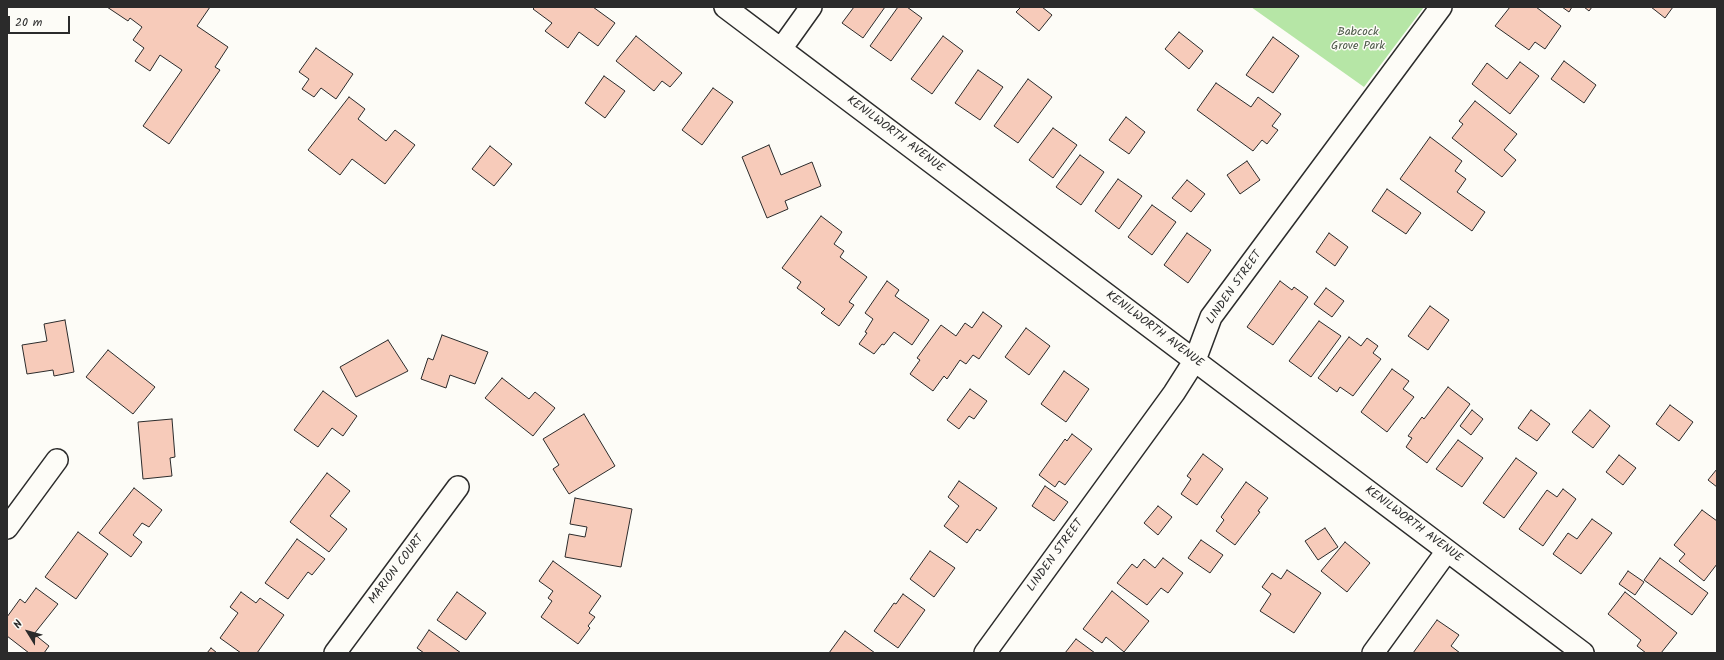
<!DOCTYPE html>
<html>
<head>
<meta charset="utf-8">
<style>
  body { margin:0 }
  #map { position:relative; width:1724px; height:660px; overflow:hidden; background:#fdfcf7; font-family:Kalam,sans-serif }
  canvas { display:block }
  .frame { position:absolute; inset:0; border:8px solid #2b2b2b; pointer-events:none }
  .north { position:absolute; left:8px; top:612px; width:40px; height:40px; -webkit-text-stroke:3px #fdfcf7; paint-order:stroke; rotate:307deg; font-size:11px; font-weight:700; line-height:16px; text-align:center; color:#2b2b2b }
  .north::after { content:''; display:block; margin:auto; width:14px; height:18px; background:#2b2b2b; clip-path:polygon(50% 0,100% 100%,50% 72%,0 100%) }
  .scale { position:absolute; left:8px; top:16px; width:62px; height:18px; box-sizing:border-box; border:2px solid #2b2b2b; border-top:0; padding-left:5px; font-size:12px; line-height:14px; white-space:nowrap; color:#2b2b2b; -webkit-text-stroke:3px #fdfcf7; paint-order:stroke }
</style>
</head>
<body>
<div id="map">
<canvas width="1724" height="660"></canvas>
<div class="frame"></div>
<div class="north">N</div>
<div class="scale">20 m</div>
</div>
<script>
const context = document.querySelector('canvas').getContext('2d');
context.lineJoin = 'round';
function fill(path, color) { context.fillStyle = color; context.fill(path, 'evenodd'); }
const poly = rows => new Path2D(rows.map(r => 'M' + r).join(''));
function stroke(path, color, width, dash) { context.strokeStyle = color; context.lineWidth = width; context.lineCap = dash ? 'butt' : 'round'; context.setLineDash(dash || []); context.stroke(path); }
function drawText(font, color, halo, rows, align = 'center') {
  context.font = font + ' Kalam,sans-serif'; context.lineWidth = 3; context.setLineDash([]); context.textBaseline = 'middle'; context.strokeStyle = halo; context.fillStyle = color; for (const [text, x, y, turn = 0] of rows) {
    context.save(); context.translate(x, y); context.rotate((+turn || 0) * Math.PI / 180); context.textAlign = isNaN(turn) ? turn : align; if (halo) context.strokeText(text, 0, 0); context.fillText(text, 0, 0); context.restore();
  }
}
const green = poly([
  [1251,7,1424,7,1364,87]
]);
const building = poly([
  [107,7,210,7,197,26,228,47,215,67,220,70,169,144,143,126,182,70,160,55,150,71,135,61,144,48,133,40,142,27,130,18,128,21,107,7],
  [535,7,593,7,615,23,598,46,579,32,568,48,545,31,552,23,533,9,535,7],
  [854,7,885,7,863,38,842,23,854,7],
  [898,7,907,7,922,18,891,61,870,46,898,7],
  [1021,7,1042,7,1052,15,1039,31,1016,12,1021,7],
  [1510,7,1536,7,1561,26,1545,49,1535,42,1529,50,1495,26,1510,7],
  [1562,7,1572,7,1569,12,1562,7],
  [1584,7,1592,7,1589,11,1584,7],
  [1651,7,1673,7,1665,18,1651,7],
  [1179,32,1203,51,1189,69,1165,49,1179,32],
  [636,36,682,73,670,87,662,81,654,91,616,61,636,36],
  [943,36,963,51,932,94,911,79,943,36],
  [1273,37,1299,56,1273,93,1246,75,1273,37],
  [316,48,353,74,336,99,321,88,314,97,302,89,309,79,299,72,316,48],
  [1564,61,1596,85,1584,103,1551,79,1564,61],
  [1520,62,1539,76,1510,114,1472,84,1487,63,1507,79,1520,62],
  [978,70,1003,87,980,120,955,103,978,70],
  [604,76,625,91,605,118,585,103,604,76],
  [1028,79,1052,97,1018,143,994,126,1028,79],
  [1216,83,1251,107,1258,97,1281,114,1272,126,1278,130,1267,144,1262,140,1253,151,1197,110,1216,83],
  [713,88,733,102,702,145,682,130,713,88],
  [349,97,365,109,358,119,386,141,395,130,415,145,385,184,352,159,340,175,308,150,349,97],
  [1475,101,1517,134,1504,150,1516,160,1502,177,1452,138,1463,124,1459,121,1475,101],
  [1126,117,1145,132,1129,154,1109,140,1126,117],
  [1053,128,1077,145,1053,178,1029,160,1053,128],
  [1430,137,1462,161,1455,171,1466,179,1457,192,1485,212,1472,231,1400,179,1430,137],
  [769,145,781,175,812,162,821,186,785,201,788,209,767,218,742,157,769,145],
  [490,146,512,164,494,186,472,169,490,146],
  [1080,155,1104,172,1081,205,1056,187,1080,155],
  [1247,161,1260,180,1240,194,1227,175,1247,161],
  [1118,179,1142,196,1119,229,1095,211,1118,179],
  [1187,180,1205,194,1191,212,1172,198,1187,180],
  [1387,189,1421,213,1406,234,1372,211,1387,189],
  [1152,205,1176,222,1152,255,1128,237,1152,205],
  [821,216,842,232,834,244,844,251,840,257,867,277,849,302,854,305,839,326,821,313,825,309,797,288,801,282,782,268,821,216],
  [1187,233,1211,250,1188,283,1164,265,1187,233],
  [1329,233,1348,247,1335,266,1316,252,1329,233],
  [887,281,899,290,895,296,929,320,912,345,894,332,884,345,882,344,874,354,859,344,867,333,865,332,873,319,865,313,887,281],
  [1280,281,1292,290,1294,287,1308,297,1273,345,1247,327,1280,281],
  [1326,288,1344,301,1332,317,1314,304,1326,288],
  [1430,306,1449,320,1428,350,1408,336,1430,306],
  [983,312,1002,326,979,359,973,355,966,364,960,360,947,379,944,376,933,391,910,374,920,360,917,358,941,325,956,336,965,323,972,328,983,312],
  [65,320,74,372,54,376,53,370,27,374,22,345,47,341,44,324,65,320],
  [1319,321,1341,336,1311,377,1289,361,1319,321],
  [1026,328,1050,346,1029,375,1005,357,1026,328],
  [442,335,488,352,475,384,450,375,446,388,421,379,428,358,433,360,442,335],
  [1349,337,1361,346,1367,338,1378,346,1373,353,1381,359,1353,396,1340,387,1337,392,1318,378,1349,337],
  [388,340,408,371,356,397,340,367,388,340],
  [108,350,155,387,133,414,86,377,108,350],
  [1392,369,1409,381,1403,389,1414,397,1387,432,1361,412,1392,369],
  [1064,371,1089,389,1066,422,1041,404,1064,371],
  [502,378,529,399,535,392,555,408,533,436,485,398,502,378],
  [1448,387,1470,404,1427,463,1406,447,1412,438,1408,436,1422,417,1424,419,1448,387],
  [970,389,987,401,974,419,969,416,959,429,947,420,970,389],
  [323,391,357,416,343,436,332,428,318,447,294,430,323,391],
  [1670,405,1693,422,1679,441,1656,424,1670,405],
  [1472,410,1483,419,1471,435,1460,426,1472,410],
  [1531,410,1550,424,1537,441,1518,428,1531,410],
  [1590,410,1610,426,1593,448,1572,432,1590,410],
  [584,414,615,466,569,494,553,469,559,465,543,439,584,414],
  [172,419,175,457,170,458,172,476,143,479,138,422,172,419],
  [1072,434,1092,449,1065,485,1059,481,1055,487,1039,475,1065,439,1067,441,1072,434],
  [1458,440,1483,458,1462,487,1436,469,1458,440],
  [1203,454,1223,469,1197,505,1181,494,1191,479,1187,476,1203,454],
  [1619,455,1636,468,1623,485,1606,472,1619,455],
  [1516,458,1537,473,1504,518,1483,503,1516,458],
  [1717,469,1717,487,1708,480,1717,469],
  [327,473,350,491,330,516,347,529,329,552,290,522,327,473],
  [959,481,997,508,980,531,977,529,967,543,944,526,959,506,948,497,959,481],
  [1246,482,1268,498,1258,511,1260,512,1235,545,1216,531,1224,520,1221,517,1246,482],
  [1045,486,1068,502,1054,521,1032,506,1045,486],
  [134,488,162,510,149,527,142,523,133,535,142,542,131,557,99,533,134,488],
  [1563,489,1576,499,1543,546,1519,529,1547,490,1557,497,1563,489],
  [575,498,632,509,621,567,565,557,569,534,585,537,587,527,570,524,575,498],
  [1158,506,1172,517,1158,535,1144,523,1158,506],
  [1702,510,1717,521,1717,564,1704,581,1679,561,1685,554,1674,545,1702,510],
  [1592,519,1612,533,1581,574,1553,554,1568,533,1577,539,1592,519],
  [1325,528,1338,547,1318,560,1305,541,1325,528],
  [78,532,108,554,76,599,45,577,78,532],
  [297,539,325,559,312,575,308,572,288,599,265,583,297,539],
  [1201,540,1223,555,1210,573,1188,558,1201,540],
  [1345,542,1370,563,1347,592,1321,571,1345,542],
  [930,551,955,568,934,597,910,579,930,551],
  [1163,558,1183,573,1168,593,1161,588,1147,605,1117,583,1132,564,1137,568,1144,559,1155,568,1163,558],
  [1660,558,1708,593,1692,615,1644,580,1660,558],
  [553,561,601,596,589,613,595,617,588,626,590,628,578,644,541,617,552,601,548,598,553,591,539,581,553,561],
  [1287,570,1321,593,1294,633,1260,611,1271,594,1262,587,1272,573,1281,579,1287,570],
  [1628,571,1644,582,1635,595,1619,584,1628,571],
  [36,588,58,604,34,634,49,646,44,653,29,653,7,636,7,617,20,599,25,603,36,588],
  [1112,591,1149,621,1124,652,1106,637,1102,643,1083,629,1112,591],
  [241,592,256,603,260,598,284,615,257,653,241,653,220,638,238,613,230,607,241,592],
  [457,592,486,613,466,640,437,620,457,592],
  [1625,592,1677,633,1661,653,1646,653,1637,646,1641,640,1608,614,1625,592],
  [903,594,925,610,898,648,874,631,894,603,896,604,903,594],
  [1437,620,1459,635,1451,646,1460,653,1413,653,1437,620],
  [429,630,461,653,424,653,417,648,429,630],
  [845,631,875,653,829,653,845,631],
  [1076,639,1095,653,1065,653,1076,639],
  [211,648,217,653,207,653,211,648]
]);
const street = poly([
  [725,7,1583,653],
  [781,49,811,7],
  [7,528,57,460],
  [335,653,458,487],
  [985,653,1174,393,1195,360,1211,317,1441,7],
  [1373,653,1447,551]
]);
const parkNames = [
  ["Babcock",1358,33],
  ["Grove Park",1358,47]
];
const streetNames = [
  ["KENILWORTH AVENUE",895,135,37],
  ["LINDEN STREET",1235,288,-55],
  ["KENILWORTH AVENUE",1154,330,37],
  ["KENILWORTH AVENUE",1413,525,37],
  ["LINDEN STREET",1056,556,-54],
  ["MARION COURT",397,570,-53]
];
fill(green, '#b6e6a6');
fill(building, '#f7cbba');
stroke(building, '#2b2b2b', 1);
stroke(street, '#2b2b2b', 24);
stroke(street, '#fdfcf7', 21);
drawText('12px', '#4e5a4a', '#fdfcf7', parkNames);
drawText('12px', '#2b2b2b', '#fdfcf7', streetNames);
</script>
</body>
</html>
